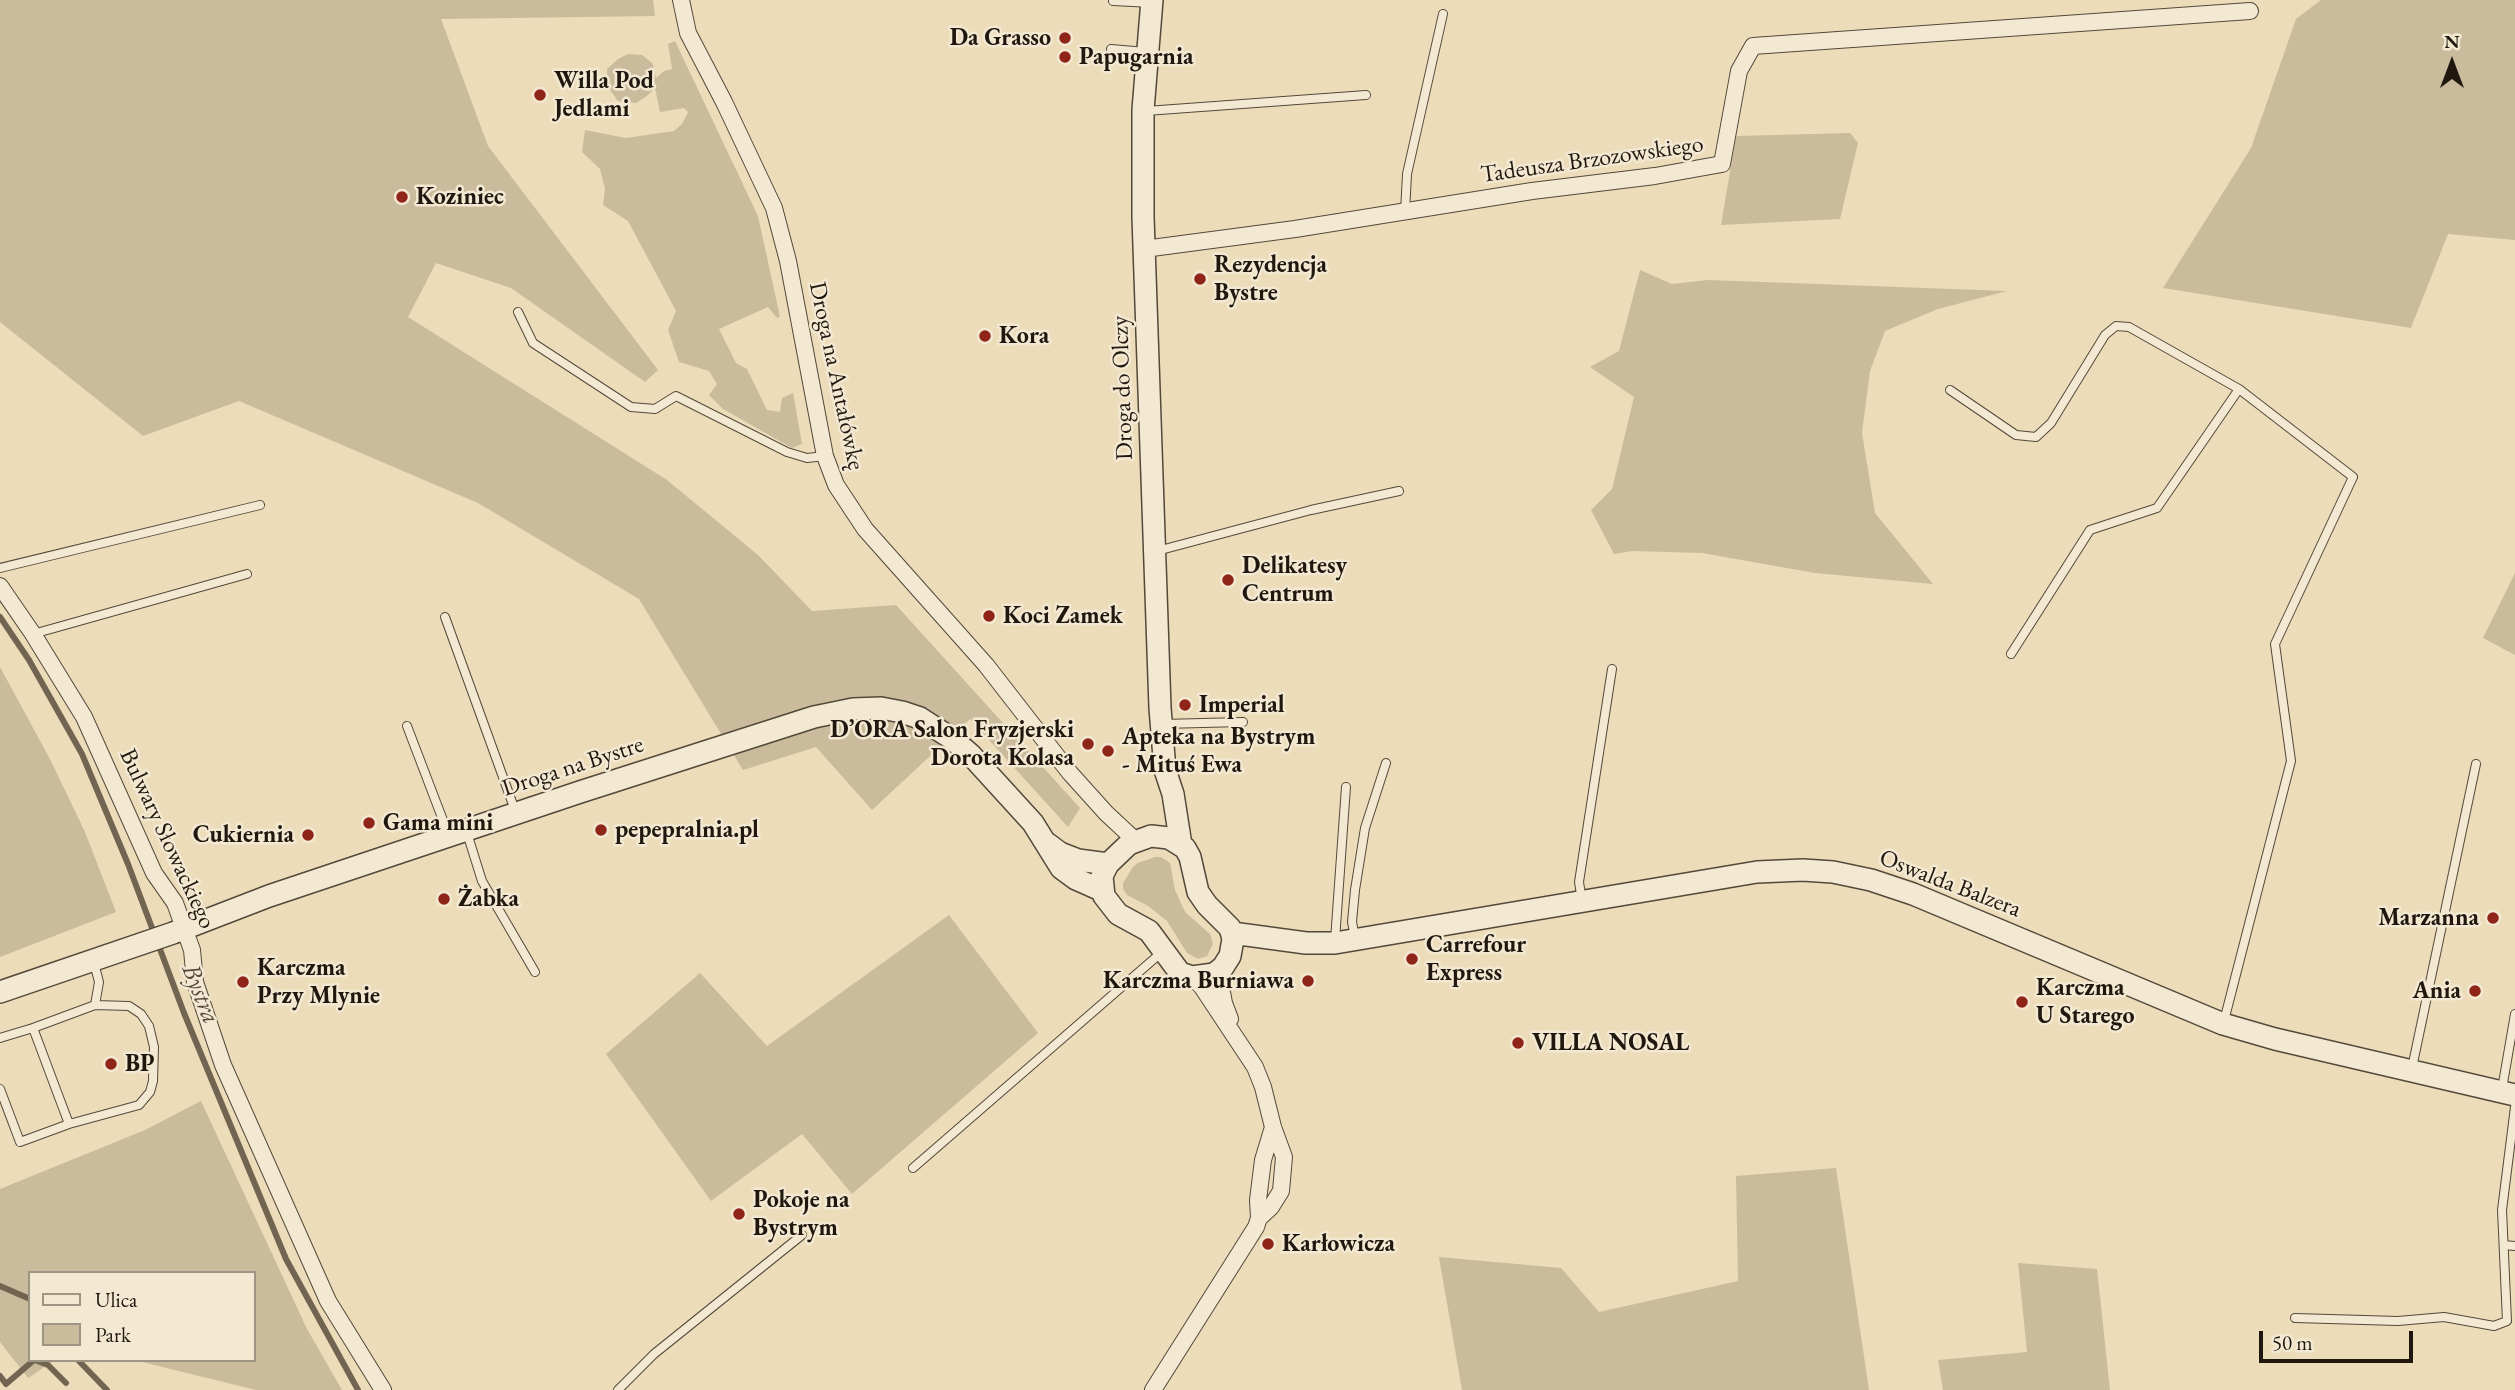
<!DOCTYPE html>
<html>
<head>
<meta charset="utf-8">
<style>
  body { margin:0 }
  #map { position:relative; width:2515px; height:1390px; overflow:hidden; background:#eddcb9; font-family:"EB Garamond",serif }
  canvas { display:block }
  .legend { position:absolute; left:28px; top:1271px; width:228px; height:91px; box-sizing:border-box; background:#f3e8d2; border:2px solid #9f9584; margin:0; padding:9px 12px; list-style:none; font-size:21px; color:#20180f }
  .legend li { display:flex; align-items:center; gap:14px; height:35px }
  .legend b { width:35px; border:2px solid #9f9584 }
  .north { position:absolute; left:2417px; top:28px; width:70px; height:70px; -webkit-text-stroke:5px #f3e8d2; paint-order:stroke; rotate:0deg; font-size:19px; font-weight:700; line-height:28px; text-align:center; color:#20180f }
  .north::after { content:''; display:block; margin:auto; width:24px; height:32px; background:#20180f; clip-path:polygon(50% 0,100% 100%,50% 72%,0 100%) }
  .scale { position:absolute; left:2259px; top:1331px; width:154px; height:32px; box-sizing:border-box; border:4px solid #20180f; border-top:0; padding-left:9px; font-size:21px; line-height:24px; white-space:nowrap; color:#20180f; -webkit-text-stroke:5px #f3e8d2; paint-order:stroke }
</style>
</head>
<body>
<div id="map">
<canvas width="2515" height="1390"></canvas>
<ul class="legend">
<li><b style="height:9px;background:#f3e8d2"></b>Ulica</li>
<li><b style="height:19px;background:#cabb9c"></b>Park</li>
</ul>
<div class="north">N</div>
<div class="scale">50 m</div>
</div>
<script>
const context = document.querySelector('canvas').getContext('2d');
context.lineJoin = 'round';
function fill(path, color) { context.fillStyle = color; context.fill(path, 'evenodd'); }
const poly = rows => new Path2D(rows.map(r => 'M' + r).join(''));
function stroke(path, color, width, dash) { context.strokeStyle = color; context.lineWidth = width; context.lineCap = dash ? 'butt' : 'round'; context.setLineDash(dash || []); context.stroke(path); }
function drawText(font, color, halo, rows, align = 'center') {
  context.font = font + ' "EB Garamond",serif'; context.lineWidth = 5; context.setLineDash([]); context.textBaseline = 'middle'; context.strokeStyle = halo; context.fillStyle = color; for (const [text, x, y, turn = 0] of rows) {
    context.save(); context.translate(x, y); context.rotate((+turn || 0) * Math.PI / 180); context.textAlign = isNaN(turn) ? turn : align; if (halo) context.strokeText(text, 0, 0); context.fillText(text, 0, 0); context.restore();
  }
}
const green = poly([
  [0,0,653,0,655,16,441,19,488,146,658,370,645,382,511,288,436,263,408,317,667,480,758,555,812,611,896,605,1080,808,1068,827,970,719,872,810,816,747,743,770,639,599,478,503,239,401,143,436,0,322],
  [2321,0,2515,0,2515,240,2448,234,2411,328,2163,288,2251,148,2296,19],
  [675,41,758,216,780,317,777,318,768,307,719,329,736,363,747,369,767,410,780,412,782,398,793,393,802,444,792,448,723,409,709,395,717,384,709,371,679,362,668,330,676,311,628,221,603,205,605,189,600,169,582,152,585,130,626,138,674,131,682,124,688,112,684,108,660,112,655,88,647,96,636,103,618,101,608,87,607,69,618,59,628,54,642,55,653,64,656,78,664,71,672,69,668,44],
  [1850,133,1858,143,1840,219,1721,225,1736,136],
  [1640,270,1672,284,1708,280,2007,291,1938,309,1885,331,1870,371,1862,433,1875,513,1933,584,1815,573,1702,553,1632,551,1614,554,1591,510,1612,489,1634,397,1590,367,1619,351],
  [2515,573,2515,655,2483,638],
  [0,667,51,761,85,832,116,912,0,957],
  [1155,857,1161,857,1170,863,1175,890,1185,912,1210,934,1213,944,1207,956,1198,959,1187,953,1167,921,1148,906,1127,895,1123,889,1123,883,1133,867,1138,863],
  [949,915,1038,1033,852,1194,802,1134,711,1201,606,1054,700,973,767,1046],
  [201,1101,307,1329,342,1390,256,1390,134,1360,254,1360,254,1273,30,1273,30,1360,55,1360,28,1378,0,1342,0,1189,145,1130],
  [1836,1168,1869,1390,1462,1390,1439,1257,1561,1268,1599,1312,1738,1281,1736,1176],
  [2018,1263,2097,1269,2110,1390,1943,1390,1938,1360,2027,1352]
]);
const stream = poly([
  [0,617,29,660,82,754,128,864,184,1013,286,1259,358,1390],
  [0,1286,30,1299],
  [35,1360,48,1365,66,1383],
  [78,1360,107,1390],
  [0,1376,6,1384,34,1360]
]);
const service = poly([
  [1113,1,1152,3],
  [1111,49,1146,52],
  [1146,111,1366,95],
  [1405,212,1407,174,1443,14],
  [518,312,533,343,631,407,655,409,676,396,787,452,807,458,825,456],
  [1950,390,2016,435,2036,437,2051,423,2105,335,2116,326,2129,327,2239,389],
  [1157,551,1311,510,1399,491],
  [0,568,260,505],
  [445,617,516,813],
  [33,634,247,574],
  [2011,654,2090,530,2157,508,2239,389,2353,477,2275,644,2291,761,2224,1021],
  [1162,724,1243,722],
  [407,726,449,836],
  [467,833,482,881,535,972],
  [1582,901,1579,882,1612,669],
  [1355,937,1352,922,1355,890,1365,828,1386,763],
  [1335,940,1346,787],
  [94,963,99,982,95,1005],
  [95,1005,129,1006,141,1014,149,1026,154,1047,153,1081,150,1092,139,1105,69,1124,33,1028,95,1005],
  [0,1038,33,1028],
  [2412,1068,2476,764],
  [0,1089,20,1142,69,1124],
  [2502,1089,2515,1014],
  [913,1168,1162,952],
  [2504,1245,2515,1246],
  [2295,1318,2398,1321,2444,1317,2494,1326,2507,1321,2502,1210,2515,1107],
  [618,1390,654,1354,802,1235]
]);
const minor = poly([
  [681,0,688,33,724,102,774,208,788,261,825,456,836,485,865,529,986,665,1070,773,1106,813,1136,841],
  [1144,249,1295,229,1532,191,1655,176,1722,164,1739,71,1753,46,2250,11],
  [0,586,33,634,84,717,154,873,175,903,192,950,195,982,223,1065,328,1301,383,1390],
  [1218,971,1224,1003,1230,1019],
  [1192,977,1202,987,1255,1067,1263,1087,1273,1127,1284,1157,1281,1191,1271,1207,1259,1218],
  [1153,1390,1256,1227,1259,1218,1258,1200,1263,1160,1273,1127]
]);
const tertiary = poly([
  [1152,0,1143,110,1143,217,1160,708,1165,770,1173,794,1181,845],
  [1151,836,1169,838,1185,848,1190,857,1198,892,1207,905,1230,928,1233,939,1230,956,1223,967,1214,974,1192,977,1180,973,1149,931,1118,914,1104,896,1102,876,1108,864,1129,844,1151,836],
  [1048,844,1060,853,1078,860,1108,864],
  [1232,933,1306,943,1335,943,1757,872,1803,870,1833,872,1871,880,1913,894,2223,1024,2275,1039,2515,1095],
  [0,992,173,933,269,896,580,792,814,717,853,709,881,708,902,712,920,718,951,738,971,755,1033,823,1061,868,1076,879,1103,891]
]);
const markers = [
  [1065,38,7,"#8f2418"],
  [1065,57,7,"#8f2418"],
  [540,95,7,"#8f2418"],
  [402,197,7,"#8f2418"],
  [1200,279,7,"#8f2418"],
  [985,336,7,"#8f2418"],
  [1228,580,7,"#8f2418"],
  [989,616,7,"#8f2418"],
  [1185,705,7,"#8f2418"],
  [1088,744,7,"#8f2418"],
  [1108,751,7,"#8f2418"],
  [369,823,7,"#8f2418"],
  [601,830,7,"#8f2418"],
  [308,835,7,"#8f2418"],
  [444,899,7,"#8f2418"],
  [2493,918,7,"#8f2418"],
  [1412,959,7,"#8f2418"],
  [1308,981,7,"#8f2418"],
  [243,982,7,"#8f2418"],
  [2475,991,7,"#8f2418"],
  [2022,1002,7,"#8f2418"],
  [1518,1043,7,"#8f2418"],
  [111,1064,7,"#8f2418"],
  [739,1214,7,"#8f2418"],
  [1268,1244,7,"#8f2418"]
];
const poiNames = [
  ["Da Grasso",1051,38,"right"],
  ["Papugarnia",1079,57],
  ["Willa Pod",554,81],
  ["Jedlami",554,109],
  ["Koziniec",416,197],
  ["Rezydencja",1214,265],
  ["Bystre",1214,293],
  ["Kora",999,336],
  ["Delikatesy",1242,566],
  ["Centrum",1242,594],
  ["Koci Zamek",1003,616],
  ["Imperial",1199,705],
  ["D’ORA Salon Fryzjerski",1074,730,"right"],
  ["Dorota Kolasa",1074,758,"right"],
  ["Apteka na Bystrym",1122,737],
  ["- Mituś Ewa",1122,765],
  ["Gama mini",383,823],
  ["pepepralnia.pl",615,830],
  ["Cukiernia",294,835,"right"],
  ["Żabka",458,899],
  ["Marzanna",2479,918,"right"],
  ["Carrefour",1426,945],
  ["Express",1426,973],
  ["Karczma",257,968],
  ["Przy Mlynie",257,996],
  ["Karczma Burniawa",1294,981,"right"],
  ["Karczma",2036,988],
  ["U Starego",2036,1016],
  ["Ania",2461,991,"right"],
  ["VILLA NOSAL",1532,1043],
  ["BP",125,1064],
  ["Pokoje na",753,1200],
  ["Bystrym",753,1228],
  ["Karłowicza",1282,1244]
];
const streetNames = [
  ["Tadeusza Brzozowskiego",1592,160,-8],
  ["Droga na Antałówkę",836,376,78],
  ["Droga do Olczy",1123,388,-92],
  ["Droga na Bystre",573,767,-18],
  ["Bulwary Słowackiego",167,839,65],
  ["Oswalda Balzera",1950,884,21]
];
const waterNames = [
  ["Bystra",200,994,68]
];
fill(green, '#cabb9c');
stroke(stream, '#716552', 6);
stroke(service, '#53493a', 10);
stroke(minor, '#53493a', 18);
stroke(tertiary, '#53493a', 24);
stroke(service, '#f3e8d2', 8);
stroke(minor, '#f3e8d2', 16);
stroke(tertiary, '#f3e8d2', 21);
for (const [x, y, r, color] of markers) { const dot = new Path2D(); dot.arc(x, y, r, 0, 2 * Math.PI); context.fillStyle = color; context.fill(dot); stroke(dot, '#f3e8d2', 2.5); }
drawText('bold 24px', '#20180f', '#f3e8d2', poiNames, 'left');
drawText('24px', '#20180f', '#f3e8d2', streetNames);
drawText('italic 26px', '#564c3c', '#f3e8d2', waterNames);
</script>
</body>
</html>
